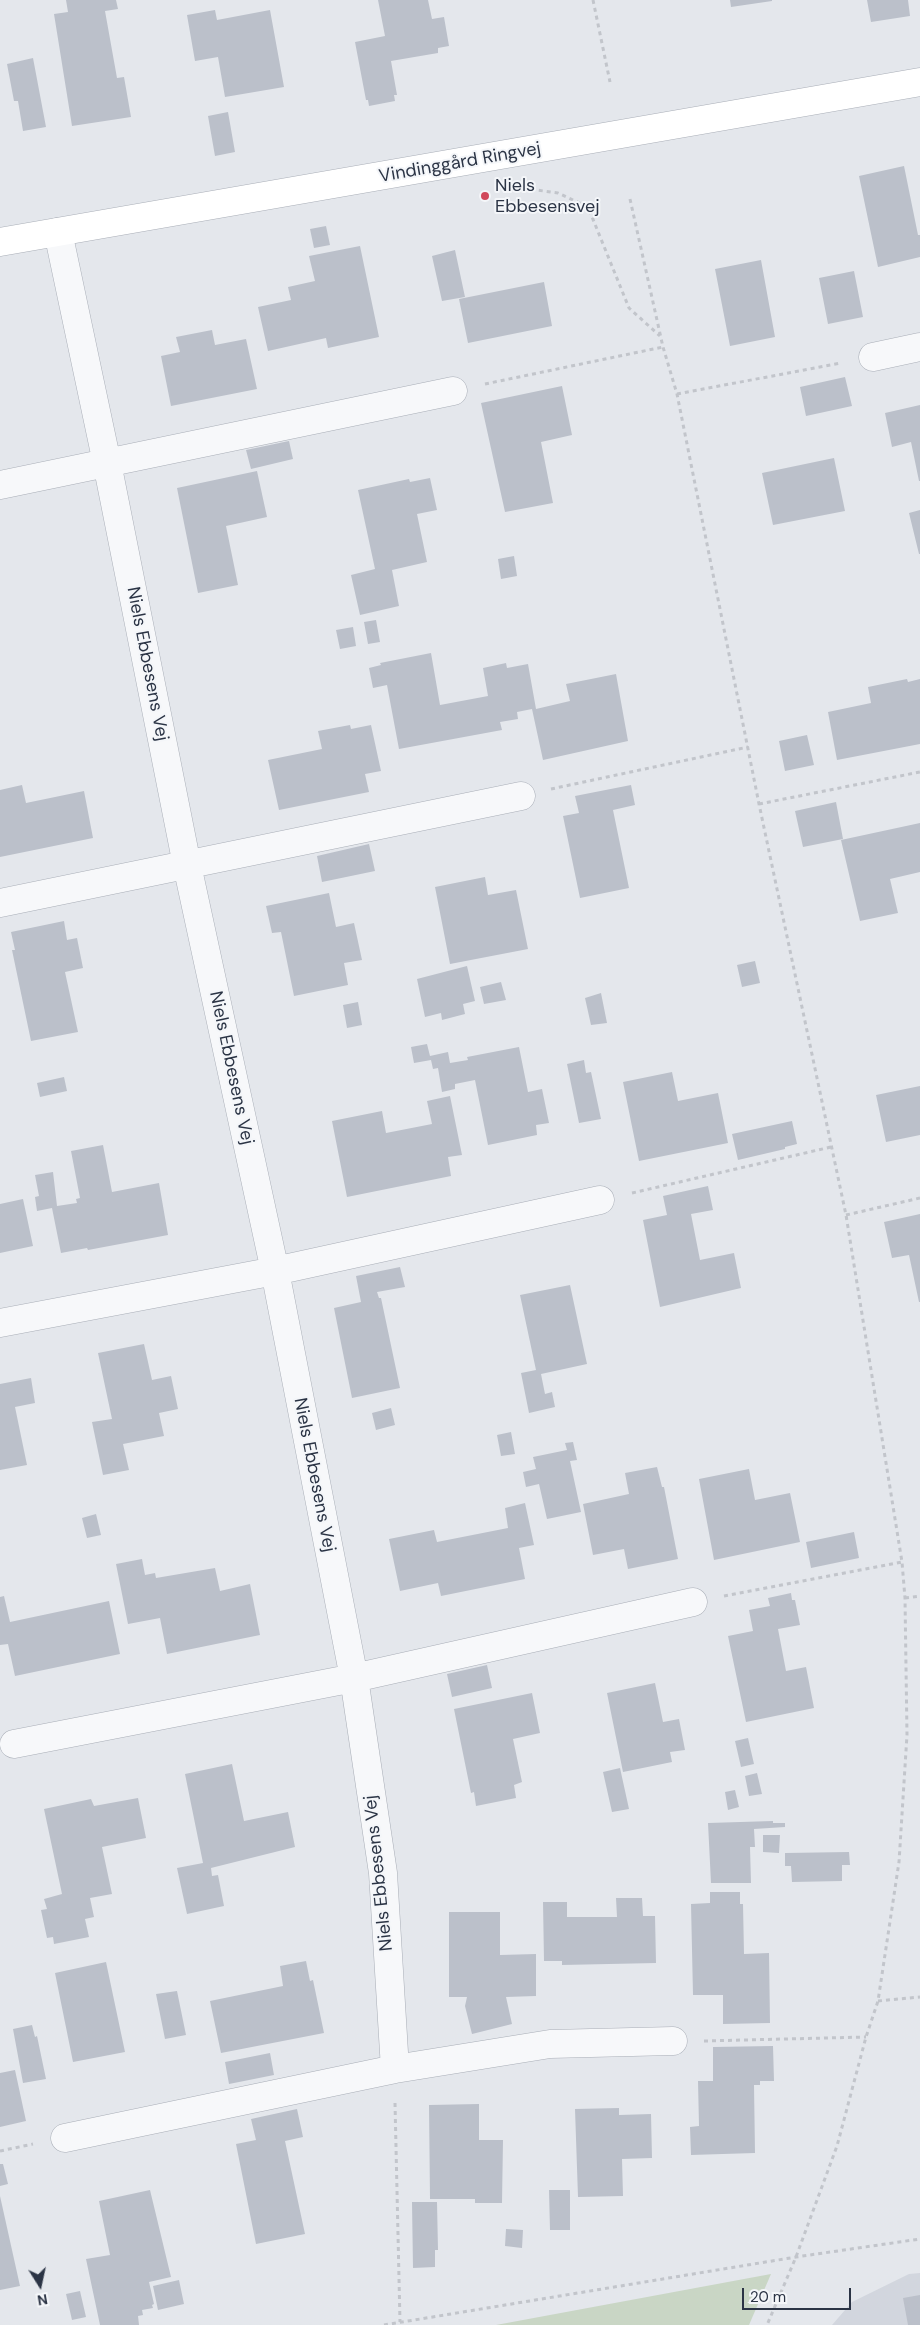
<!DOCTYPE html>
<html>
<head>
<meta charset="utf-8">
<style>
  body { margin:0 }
  #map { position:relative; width:920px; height:2325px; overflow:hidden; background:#e4e7ec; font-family:"DM Sans",sans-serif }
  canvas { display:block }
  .north { position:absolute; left:15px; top:2260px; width:50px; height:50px; -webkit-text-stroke:4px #f4f6f9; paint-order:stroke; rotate:170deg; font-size:14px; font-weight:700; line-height:20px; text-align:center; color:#2b3445 }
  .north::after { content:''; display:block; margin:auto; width:18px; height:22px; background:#2b3445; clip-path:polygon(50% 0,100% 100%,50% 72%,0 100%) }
  .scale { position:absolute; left:742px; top:2288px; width:109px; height:22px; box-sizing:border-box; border:2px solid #2b3445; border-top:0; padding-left:6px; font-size:15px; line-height:18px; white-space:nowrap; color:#2b3445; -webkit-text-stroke:4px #f4f6f9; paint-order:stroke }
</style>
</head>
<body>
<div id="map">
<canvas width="920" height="2325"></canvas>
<div class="north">N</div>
<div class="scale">20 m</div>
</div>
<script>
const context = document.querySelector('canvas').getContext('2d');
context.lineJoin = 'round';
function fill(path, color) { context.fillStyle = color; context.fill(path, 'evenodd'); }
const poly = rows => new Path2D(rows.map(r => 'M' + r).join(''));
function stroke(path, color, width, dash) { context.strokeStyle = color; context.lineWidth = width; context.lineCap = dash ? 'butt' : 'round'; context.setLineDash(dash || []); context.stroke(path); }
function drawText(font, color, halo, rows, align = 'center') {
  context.font = font + ' "DM Sans",sans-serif'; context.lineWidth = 4; context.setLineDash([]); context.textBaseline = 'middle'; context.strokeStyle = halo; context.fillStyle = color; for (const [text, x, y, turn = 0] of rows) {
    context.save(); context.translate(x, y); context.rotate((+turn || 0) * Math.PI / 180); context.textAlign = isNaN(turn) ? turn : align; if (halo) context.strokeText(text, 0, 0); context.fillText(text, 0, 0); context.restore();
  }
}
const built = poly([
  [920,2273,920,2325,832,2325,852,2302,909,2274]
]);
const green = poly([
  [771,2274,749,2325,496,2325]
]);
const building = poly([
  [66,0,116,0,118,9,105,11,117,78,124,77,131,117,72,126,54,14,68,12],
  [378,0,428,0,432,19,444,17,449,46,438,48,438,53,391,61,397,95,394,95,395,101,369,106,368,100,366,100,355,42,385,36],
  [730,0,772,0,772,1,731,7],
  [867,0,908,0,910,16,871,22],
  [215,10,217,20,270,10,284,87,225,97,218,57,195,61,187,15],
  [33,58,46,127,23,131,18,101,14,101,7,64],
  [228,112,235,152,215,156,208,116],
  [904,166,918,235,920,235,920,257,878,267,859,176],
  [326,226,330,245,314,248,310,229],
  [360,246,379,337,328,348,326,338,268,351,258,307,291,300,288,287,315,281,309,256],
  [455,250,465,297,442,301,432,256],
  [761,260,775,337,730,346,715,269],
  [854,271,863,317,828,324,819,278],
  [544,282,552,326,468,343,459,299],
  [212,330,215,345,246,339,257,389,171,406,161,356,180,352,176,337],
  [845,377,852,406,806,416,800,387],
  [562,386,572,435,541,442,553,503,505,512,481,403],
  [920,405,920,481,919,481,911,442,892,447,885,413],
  [289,441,293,459,251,469,246,450],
  [834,458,845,511,773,525,762,473],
  [257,471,267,517,226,526,238,585,198,593,177,488],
  [430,478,437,510,417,514,427,562,392,570,399,606,360,615,351,575,375,569,358,490,409,479,410,482],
  [920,510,920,554,919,554,909,513],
  [514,556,517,576,501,579,498,559],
  [376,620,380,642,368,644,364,622],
  [353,627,356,646,340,649,336,630],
  [431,653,440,705,488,696,483,668,506,663,507,668,528,664,536,709,570,701,566,684,616,674,628,741,543,760,532,709,517,712,518,719,500,722,502,730,399,749,387,685,373,688,369,668,381,665,380,663],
  [907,679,908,682,920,679,920,744,837,760,828,712,871,703,868,687],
  [350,725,351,729,371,725,381,771,365,774,369,792,279,810,268,760,322,749,318,731],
  [807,735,814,765,785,771,779,741],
  [22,785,26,803,84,791,93,838,0,857,0,790],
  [631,785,635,805,613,810,629,888,580,898,563,816,579,813,575,796],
  [836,802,843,839,803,847,795,811],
  [920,823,920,872,890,879,898,913,860,921,841,840],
  [369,844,375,871,322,882,317,856],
  [485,877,488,895,516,890,528,949,450,964,435,887],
  [329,893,336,927,354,923,362,960,344,963,348,985,294,996,281,932,272,933,266,906],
  [64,921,67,940,77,938,83,968,65,972,78,1032,31,1041,12,950,15,950,11,932],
  [755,961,760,983,742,987,737,965],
  [467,966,475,1001,463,1004,465,1014,442,1020,441,1013,425,1017,417,979],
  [501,982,506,1000,484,1004,480,987],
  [601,993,607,1023,591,1025,585,998],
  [358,1002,362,1025,347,1028,343,1005],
  [427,1044,430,1056,448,1052,450,1063,468,1060,467,1057,519,1047,528,1092,542,1089,549,1123,536,1125,537,1135,488,1145,475,1080,455,1084,455,1089,442,1092,438,1068,433,1069,431,1060,414,1063,411,1047],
  [584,1060,586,1073,591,1072,601,1119,579,1123,567,1064],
  [672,1072,678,1101,718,1093,728,1143,639,1161,623,1082],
  [64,1077,67,1091,40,1097,37,1083],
  [920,1086,920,1135,886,1142,876,1095],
  [450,1096,462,1155,448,1157,451,1176,347,1197,332,1121,382,1111,386,1133,432,1124,427,1101],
  [792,1121,797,1144,785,1147,785,1149,738,1160,732,1134],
  [103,1145,112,1192,159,1183,168,1235,88,1250,87,1248,61,1253,52,1208,37,1211,35,1197,39,1196,35,1175,53,1172,57,1206,77,1203,76,1199,80,1198,71,1151],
  [708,1186,713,1210,691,1214,700,1260,734,1253,741,1288,660,1307,643,1220,667,1215,663,1196],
  [23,1199,33,1246,0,1253,0,1204],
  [920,1214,920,1302,919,1302,909,1255,892,1258,884,1222],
  [400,1267,405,1287,377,1292,379,1298,381,1298,400,1388,352,1398,334,1308,361,1302,356,1276],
  [570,1285,587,1364,541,1374,545,1394,552,1392,555,1407,529,1413,521,1373,536,1370,520,1295],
  [144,1344,152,1380,171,1376,178,1409,159,1413,164,1436,123,1444,129,1470,103,1475,92,1422,112,1419,98,1353],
  [31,1378,35,1403,15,1407,27,1465,0,1470,0,1384],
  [391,1408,395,1425,376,1430,372,1413],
  [511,1432,515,1454,501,1456,497,1435],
  [573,1442,577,1460,570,1461,581,1512,547,1519,539,1484,526,1487,523,1472,536,1469,533,1457,567,1450,565,1443],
  [657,1467,662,1487,664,1487,678,1559,628,1569,624,1549,593,1555,583,1504,629,1494,625,1473],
  [749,1469,755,1500,790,1493,800,1542,714,1560,699,1479],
  [525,1503,534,1545,519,1548,525,1579,441,1596,438,1583,400,1591,389,1539,434,1530,437,1542,508,1528,505,1508],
  [96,1514,101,1535,87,1538,82,1518],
  [854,1532,859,1558,811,1568,806,1542],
  [142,1559,145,1575,155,1573,156,1578,215,1568,220,1591,250,1584,260,1635,167,1654,160,1618,128,1624,116,1564],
  [791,1593,792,1600,795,1600,800,1625,778,1629,786,1671,806,1667,814,1708,746,1722,728,1636,753,1631,749,1610,770,1606,768,1598],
  [4,1596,10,1622,109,1601,120,1654,15,1676,8,1644,0,1645,0,1597],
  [487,1665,492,1688,452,1697,447,1674],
  [655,1683,663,1722,679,1719,685,1750,670,1752,672,1762,623,1772,607,1693],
  [532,1693,540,1733,513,1739,522,1782,514,1785,516,1798,476,1806,474,1792,471,1793,454,1709],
  [748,1738,754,1764,741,1767,735,1741],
  [232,1764,244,1821,288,1812,295,1847,211,1868,212,1876,218,1875,224,1906,187,1914,177,1868,203,1863,185,1774],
  [620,1768,629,1809,612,1812,603,1772],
  [757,1773,762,1794,749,1796,745,1776],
  [735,1790,739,1807,728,1810,725,1792],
  [138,1798,146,1838,102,1847,112,1894,90,1898,94,1917,85,1919,89,1937,54,1944,53,1937,47,1938,41,1910,47,1909,44,1899,62,1894,44,1809,91,1799,94,1806],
  [773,1821,773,1823,785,1823,785,1827,754,1829,755,1847,750,1847,751,1883,711,1883,708,1823],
  [763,1835,780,1835,779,1853,763,1852],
  [849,1852,850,1865,842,1865,842,1881,792,1882,791,1866,785,1866,785,1853],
  [710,1892,740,1892,740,1904,743,1904,744,1954,769,1953,770,2023,723,2024,723,1995,693,1995,691,1904,710,1903],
  [616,1898,642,1898,643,1916,655,1916,656,1963,562,1965,562,1961,544,1961,543,1902,567,1902,567,1917,617,1917],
  [449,1912,500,1912,500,1955,536,1954,536,1996,506,1997,512,2024,472,2034,465,2006,467,1997,449,1997],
  [306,1961,310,1981,313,1980,324,2033,221,2053,210,2001,283,1986,280,1966],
  [106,1962,125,2052,73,2062,55,1973],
  [177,1991,186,2035,165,2039,156,1994],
  [32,2025,35,2037,37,2036,46,2079,23,2083,13,2029],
  [773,2046,774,2081,760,2081,760,2085,754,2085,755,2153,691,2155,690,2127,699,2126,698,2081,713,2081,713,2047],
  [270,2053,274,2075,229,2084,225,2062],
  [15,2070,26,2121,0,2127,0,2073],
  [479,2104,479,2140,503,2140,502,2203,475,2203,475,2199,430,2199,429,2105],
  [619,2108,619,2115,651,2114,652,2158,622,2159,623,2196,578,2197,575,2109],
  [297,2109,303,2137,285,2141,305,2234,256,2244,236,2144,256,2140,251,2119],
  [0,2164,3,2164,8,2184,0,2186],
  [150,2190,171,2277,149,2282,154,2304,152,2305,153,2308,142,2310,143,2315,138,2316,139,2325,100,2325,86,2259,110,2255,99,2201],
  [549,2190,570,2190,570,2230,550,2230],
  [0,2196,20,2286,0,2290],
  [412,2202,437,2202,438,2250,435,2250,435,2267,413,2268],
  [506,2229,523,2230,522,2248,505,2246],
  [179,2280,184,2304,158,2310,153,2286],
  [80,2291,86,2317,72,2320,66,2294],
  [920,2295,920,2325,908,2325,903,2298]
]);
const path = poly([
  [593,0,610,82],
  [515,187,558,193,588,207,629,308,660,336],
  [630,199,663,347,677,394,759,804,846,1215,902,1562,905,1598,907,1735,899,1862,878,2001,866,2037,837,2146,796,2257,767,2325],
  [485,384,663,347],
  [677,394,841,363],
  [551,789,748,747],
  [759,804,920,772],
  [632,1193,831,1147],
  [846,1215,920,1198],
  [724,1596,902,1562],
  [905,1598,920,1596],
  [878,2001,920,1997],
  [704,2041,866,2037],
  [395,2103,400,2322],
  [0,2151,33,2144],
  [384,2325,796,2257,920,2239]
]);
const street = poly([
  [58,232,107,463,187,865,275,1271,354,1678,383,1873,395,2069],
  [873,357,920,347],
  [0,485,453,391],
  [0,903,521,796],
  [0,1323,275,1271,600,1200],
  [14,1744,354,1678,693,1602],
  [65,2138,395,2069,550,2044,673,2041]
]);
const secondary = poly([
  [0,242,920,82]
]);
const markers = [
  [485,196,5,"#d1495b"]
];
const streetNames = [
  ["Vindinggård Ringvej",460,163,-10],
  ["Niels Ebbesens Vej",147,664,79],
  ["Niels Ebbesens Vej",231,1068,78],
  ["Niels Ebbesens Vej",314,1475,79],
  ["Niels Ebbesens Vej",379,1873,-96]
];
const poiNames = [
  ["Niels",495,186],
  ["Ebbesensvej",495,207]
];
fill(built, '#d2d6de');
fill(green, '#c9d6c5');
fill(building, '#bbc0ca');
stroke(street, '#a9aeb7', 29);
stroke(secondary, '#a9aeb7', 29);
stroke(path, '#c2c5cb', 3, [4, 4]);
stroke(street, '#f7f8fa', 28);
stroke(secondary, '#fff', 28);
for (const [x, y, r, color] of markers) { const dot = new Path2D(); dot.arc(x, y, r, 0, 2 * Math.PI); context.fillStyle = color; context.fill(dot); stroke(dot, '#f4f6f9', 2); }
drawText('18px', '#2b3445', '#f4f6f9', streetNames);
drawText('18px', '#2b3445', '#f4f6f9', poiNames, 'left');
</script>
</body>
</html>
